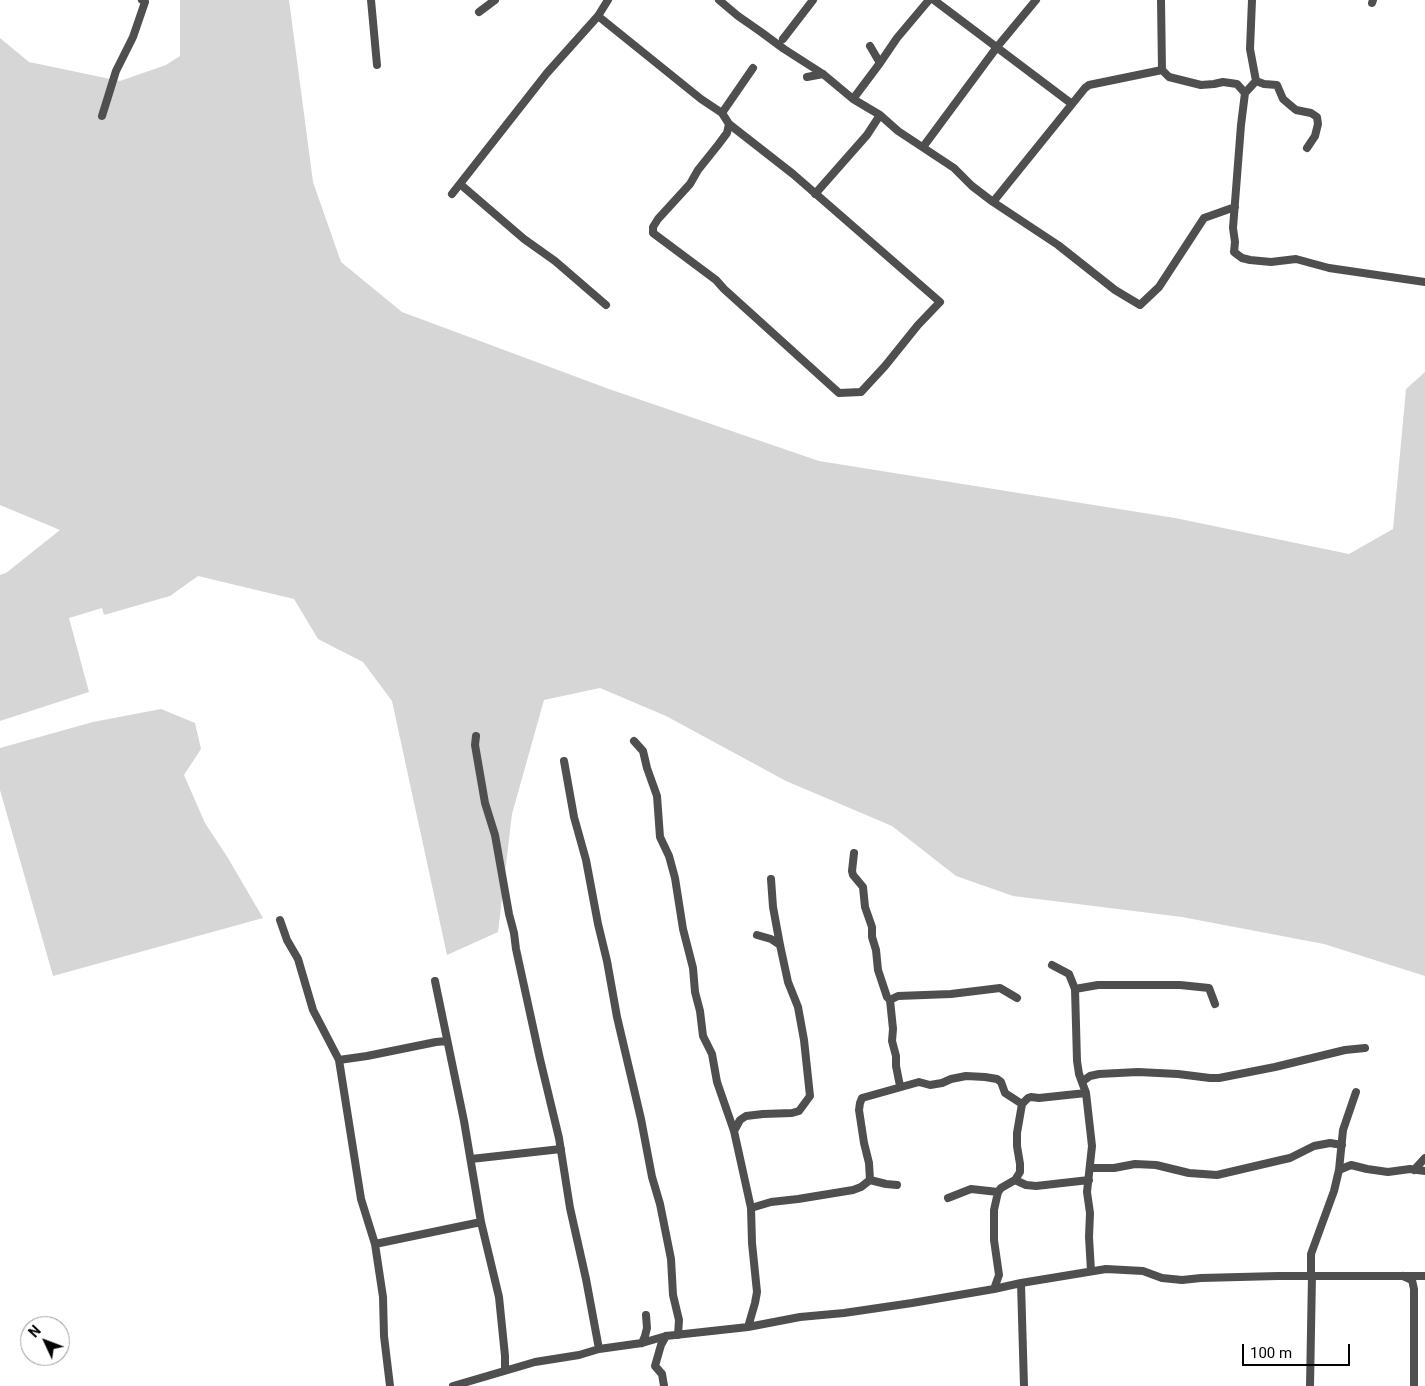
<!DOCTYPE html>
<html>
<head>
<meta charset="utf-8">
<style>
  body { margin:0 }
  #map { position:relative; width:1425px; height:1386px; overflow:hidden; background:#fff; font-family:Roboto,sans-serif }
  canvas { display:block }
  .north { position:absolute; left:20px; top:1316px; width:50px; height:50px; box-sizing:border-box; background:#fff; border:1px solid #999; border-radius:50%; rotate:313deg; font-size:14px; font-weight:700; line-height:20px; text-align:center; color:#000 }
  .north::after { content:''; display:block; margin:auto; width:18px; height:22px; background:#000; clip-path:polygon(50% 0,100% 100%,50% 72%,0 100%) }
  .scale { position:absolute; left:1242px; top:1344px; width:108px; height:22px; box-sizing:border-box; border:2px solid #000; border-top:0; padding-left:6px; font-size:15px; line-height:18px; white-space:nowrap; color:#000; -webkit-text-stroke:4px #fff; paint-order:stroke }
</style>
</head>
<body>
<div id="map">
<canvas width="1425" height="1386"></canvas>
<div class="north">N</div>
<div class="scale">100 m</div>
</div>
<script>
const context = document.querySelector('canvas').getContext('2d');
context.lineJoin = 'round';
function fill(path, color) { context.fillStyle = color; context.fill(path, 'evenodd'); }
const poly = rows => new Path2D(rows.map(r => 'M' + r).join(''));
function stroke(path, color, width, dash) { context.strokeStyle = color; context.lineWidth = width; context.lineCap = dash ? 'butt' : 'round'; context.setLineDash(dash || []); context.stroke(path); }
const green = poly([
  [180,0,289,0,313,182,341,262,402,312,609,389,819,461,1175,518,1349,554,1393,529,1406,389,1425,372,1425,976,1324,944,1182,917,1013,896,956,876,892,826,786,781,666,716,600,688,544,700,512,814,498,932,447,955,392,701,363,662,318,639,294,599,198,576,170,596,104,615,102,608,69,618,89,692,0,721,0,575,6,573,60,530,0,505,0,38,29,62,120,81,166,65,180,56],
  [161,709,195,723,201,749,184,775,205,823,228,858,263,918,53,976,0,790,0,748,93,722]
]);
const minor = poly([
  [371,0,377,65],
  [719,0,738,16,761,32,784,49,823,74,853,99,880,115,898,131,954,168,972,186,993,202,1058,245,1115,290,1140,305,1159,287,1204,218,1235,207],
  [934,0,1072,104],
  [1161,0,1162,70,1169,77,1201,85,1214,84,1223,82,1237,84,1245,93],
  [1252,0,1250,49,1256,81,1245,93,1241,125,1233,228,1235,242,1234,252,1242,258,1250,260,1271,262,1296,259,1329,268,1425,282],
  [1372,3,1373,0],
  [479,12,495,0],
  [598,16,701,99,722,113,753,68],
  [783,39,813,0],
  [880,63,897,38,929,0],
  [807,77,823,74],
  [1256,81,1264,84,1277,85,1283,99,1290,105,1296,110,1311,113,1317,117,1318,124,1315,136,1307,148],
  [853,99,880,63,870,46],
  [722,113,729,124,793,174,940,302,918,325,885,366,861,392,839,393,724,289,716,280,653,233,653,227,658,219,690,184,698,170,718,145,727,133,729,124],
  [102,116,116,71,133,37,145,2,142,0],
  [923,147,997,47,1036,0],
  [460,184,524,239,555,261,606,305],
  [452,194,547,73,598,16,608,0],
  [815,194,867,135,880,115],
  [993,202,1085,88,1089,85,1162,70],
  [476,736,475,745,485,803,495,835,509,914,514,933,516,949,540,1059,559,1138,570,1208,586,1279,599,1349],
  [634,741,643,751,647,768,657,796,660,837,669,856,675,878,683,929,693,968,695,992,700,1011,703,1036,712,1054,717,1082,734,1131,751,1208,752,1243,757,1292,755,1303,748,1327],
  [564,761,574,817,586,860,598,924,607,961,617,1017,641,1119,652,1177,660,1204,671,1259,673,1295,679,1320,678,1335],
  [854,853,852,871,853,875,863,887,865,907,872,927,872,937,876,950,878,970,887,997,890,1000,893,1029,892,1041,896,1056,896,1066,900,1086],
  [280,920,287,940,298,959,313,1010,339,1060],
  [757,935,771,939,780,945],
  [1052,965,1069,974,1075,989,1077,1061,1079,1074,1086,1093,1092,1146,1087,1192,1090,1213,1089,1237,1091,1271],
  [435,981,464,1121,481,1222,499,1297,505,1356,505,1370],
  [1075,989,1098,985,1180,985,1209,988,1215,1004],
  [890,1000,898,996,951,994,1000,988,1017,998],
  [1083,1081,1090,1076,1099,1074,1138,1072,1178,1074,1210,1078,1219,1078,1275,1067,1345,1050,1365,1048],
  [734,1131,740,1120,746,1116,763,1114,792,1113,799,1111,810,1096,804,1040,798,1007,788,982,780,945,773,907,771,879],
  [471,1159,561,1149],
  [1090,1168,1114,1168,1135,1164,1156,1165,1189,1173,1217,1175,1281,1160,1290,1158,1314,1146,1330,1143,1342,1145],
  [1339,1170,1343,1130,1356,1092],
  [1414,1170,1425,1158],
  [870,1180,869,1163,864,1143,859,1110,860,1103,862,1098,919,1082,930,1085,942,1083,951,1079,966,1076,985,1077,997,1079,1001,1082,1005,1093,1022,1104],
  [870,1180,886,1184,897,1185],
  [1015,1180,1026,1185,1036,1186,1089,1180],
  [948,1198,971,1189,998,1192],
  [751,1208,771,1202,798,1199,853,1190,861,1187,870,1180],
  [375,1244,481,1222],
  [1311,1275,1311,1254,1334,1191,1339,1170,1351,1165,1367,1169,1388,1172,1410,1169,1425,1171],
  [1403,1276,1412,1280,1414,1289,1414,1386],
  [1021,1283,1024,1386],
  [994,1289,999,1275,994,1240,994,1210,998,1192,1001,1188,1015,1180,1020,1172,1020,1164,1017,1146,1017,1133,1022,1104,1028,1098,1031,1097,1039,1098,1086,1093],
  [642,1343,645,1336,647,1328,646,1315],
  [390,1386,384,1336,383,1297,375,1244,361,1199,339,1060,367,1056,436,1042,447,1041],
  [453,1386,535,1362,579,1355,599,1349,642,1343,666,1336,748,1327,800,1317,844,1313,912,1303,994,1289,1021,1283,1106,1269,1143,1271,1162,1278,1182,1280,1201,1278,1278,1276,1425,1276],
  [664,1386,662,1374,655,1366,661,1345,666,1336],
  [1310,1386,1312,1275]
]);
fill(green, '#d6d6d6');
stroke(minor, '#4f4f4f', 8);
</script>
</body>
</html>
